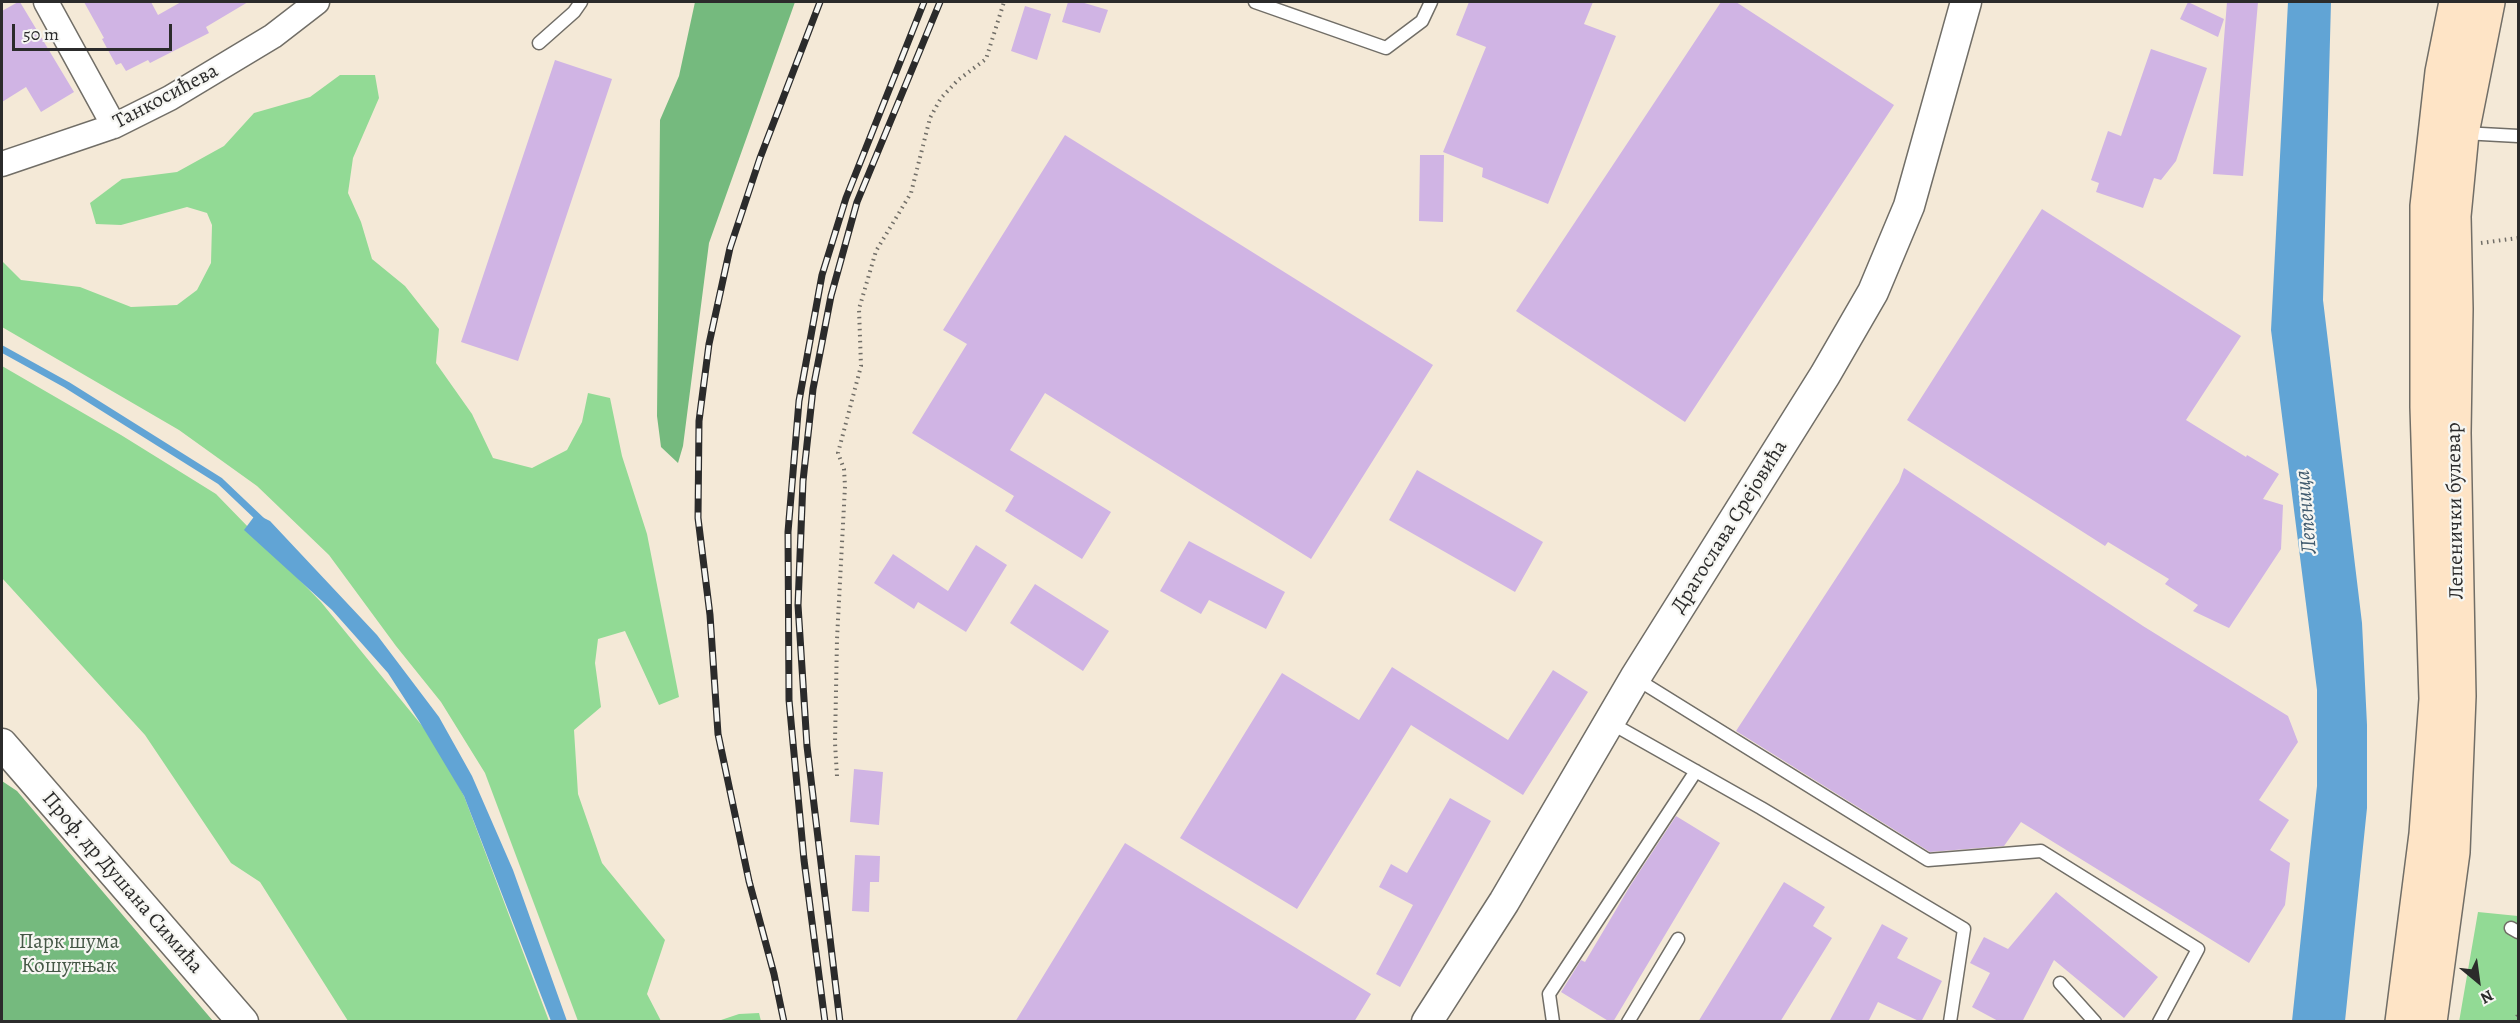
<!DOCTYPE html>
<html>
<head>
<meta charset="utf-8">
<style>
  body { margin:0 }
  #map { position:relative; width:2520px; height:1023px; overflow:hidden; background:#f4e9d7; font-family:Alegreya,serif }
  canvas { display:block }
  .frame { position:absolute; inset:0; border:3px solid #2b2b2b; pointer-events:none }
  .north { position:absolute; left:2448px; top:951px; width:60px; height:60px; -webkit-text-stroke:4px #f6f6f2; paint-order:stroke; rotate:151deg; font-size:16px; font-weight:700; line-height:24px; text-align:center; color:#2b2b2b }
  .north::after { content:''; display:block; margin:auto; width:21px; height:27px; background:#2b2b2b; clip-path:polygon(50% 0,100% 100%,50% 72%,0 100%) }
  .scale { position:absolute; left:12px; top:24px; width:160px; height:27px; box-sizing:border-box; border:3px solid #2b2b2b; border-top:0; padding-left:8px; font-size:18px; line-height:21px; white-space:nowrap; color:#2b2b2b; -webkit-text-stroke:4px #f6f6f2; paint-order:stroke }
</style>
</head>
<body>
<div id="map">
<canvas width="2520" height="1023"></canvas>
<div class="frame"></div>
<div class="north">N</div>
<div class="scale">50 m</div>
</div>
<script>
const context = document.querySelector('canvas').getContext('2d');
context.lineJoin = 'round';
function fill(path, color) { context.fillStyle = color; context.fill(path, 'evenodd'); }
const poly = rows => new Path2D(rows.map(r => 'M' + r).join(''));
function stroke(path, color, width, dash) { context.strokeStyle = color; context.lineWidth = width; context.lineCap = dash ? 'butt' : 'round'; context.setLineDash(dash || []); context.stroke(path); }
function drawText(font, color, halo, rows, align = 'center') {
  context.font = font + ' Alegreya,serif'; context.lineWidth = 4.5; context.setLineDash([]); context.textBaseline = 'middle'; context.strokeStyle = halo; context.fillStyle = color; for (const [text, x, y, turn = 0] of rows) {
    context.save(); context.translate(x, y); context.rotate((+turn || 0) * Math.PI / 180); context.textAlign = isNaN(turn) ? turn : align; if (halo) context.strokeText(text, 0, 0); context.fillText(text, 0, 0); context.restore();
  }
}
const green = poly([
  [340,75,375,75,379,98,353,158,348,193,361,222,372,259,405,286,439,329,436,363,472,414,493,458,532,468,567,450,582,422,588,393,610,398,622,456,647,534,679,697,659,705,625,631,598,639,595,663,601,707,574,730,578,794,602,863,665,940,647,994,661,1021,578,1021,485,773,441,702,396,646,329,555,257,486,179,430,2,327,2,261,21,280,80,287,131,307,177,305,197,290,211,263,212,225,207,213,187,207,121,225,96,224,90,203,122,179,177,172,224,146,254,113,310,97],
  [2,366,121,435,216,494,321,602,437,744,464,796,549,1021,348,1021,260,882,231,863,145,735,2,578],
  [2478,912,2518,916,2518,1021,2459,1022],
  [759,1013,761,1021,718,1021,739,1014]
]);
const forest = poly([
  [695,2,795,2,709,243,683,446,678,463,661,447,657,416,660,120,679,76],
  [2,781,17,791,213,1021,2,1021]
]);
const water = poly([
  [2288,2,2331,2,2323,300,2362,623,2367,725,2367,808,2345,1021,2292,1021,2317,786,2317,690,2271,330],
  [256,514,270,521,377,635,439,717,472,776,513,870,567,1021,551,1021,464,796,419,721,388,673,332,610,244,530]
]);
const stream = poly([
  [2,349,67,385,220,481,261,520]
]);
const building = poly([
  [18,2,20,2,74,92,41,112,26,87,2,102,2,11],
  [84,2,151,2,158,15,181,2,248,2,206,27,209,33,150,63,148,60,126,71,121,63,116,65,102,39,104,38],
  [1068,2,1081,2,1108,10,1100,33,1062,22],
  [1469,2,1593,2,1584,24,1616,36,1548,204,1482,177,1483,168,1443,152,1486,47,1456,35],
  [1721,2,1736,2,1894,105,1685,422,1516,311],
  [2188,2,2224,19,2218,37,2180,19],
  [2227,2,2258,2,2243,176,2213,174],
  [1025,6,1051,14,1037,60,1011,51],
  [2151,49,2207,68,2176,161,2161,180,2154,178,2143,208,2096,192,2099,183,2091,180,2108,131,2121,136],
  [555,60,612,79,518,361,461,342],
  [1065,135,1433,365,1311,559,1045,393,1010,450,1111,512,1082,559,1005,511,1014,496,912,433,967,344,943,330],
  [1420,155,1444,155,1443,222,1419,221],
  [2042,209,2241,336,2186,420,2246,457,2247,455,2279,474,2263,499,2283,505,2281,549,2229,628,2193,611,2198,605,2165,584,2169,579,2108,542,2105,546,1907,420],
  [1904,468,2143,626,2288,716,2298,742,2259,800,2289,820,2270,850,2290,863,2285,905,2249,963,2021,822,2004,846,1930,852,1736,731,1899,482],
  [1417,470,1543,542,1515,592,1389,520],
  [1189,541,1285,592,1266,629,1209,600,1201,614,1160,591],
  [976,545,1007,565,966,632,918,602,914,609,874,583,893,554,948,591],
  [1035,584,1109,631,1083,671,1010,623],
  [1392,667,1508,740,1553,670,1588,692,1523,795,1411,725,1297,909,1180,838,1282,673,1359,720],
  [854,769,883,772,879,825,850,822],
  [1450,798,1491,821,1400,987,1376,974,1413,905,1379,887,1391,864,1407,873],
  [1676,816,1720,843,1613,1022,1610,1022,1561,992,1581,960,1585,962,1630,886],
  [1125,843,1371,994,1354,1022,1015,1022],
  [855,855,880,856,879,882,870,882,869,912,852,911],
  [1784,882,1825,907,1813,926,1832,938,1780,1022,1698,1022],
  [2056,892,2158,977,2124,1018,2054,960,2022,1022,2000,1022,1972,1007,1990,973,1970,963,1984,937,2008,949],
  [1882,924,1908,938,1897,958,1942,981,1921,1022,1878,1002,1868,1022,1829,1022]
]);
const path = poly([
  [2481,243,2518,238],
  [837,776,835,743,837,639,845,486,844,469,838,453,861,366,859,309,876,251,911,193,930,118,941,98,958,80,986,59,1004,2],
  [2514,1022,2518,1015]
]);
const service = poly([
  [1255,2,1386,48,1422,21,1431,2],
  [539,43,574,12,581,2],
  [2463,133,2518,136],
  [1635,678,1928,860,2041,851,2198,949,2159,1022],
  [1609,722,1761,808,1964,929,1950,1022],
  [2511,928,2518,932],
  [2060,983,2095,1022],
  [1553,1022,1549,994,1696,771],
  [1628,1022,1678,939]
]);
const minor = poly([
  [46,2,114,126],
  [2,164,114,126,170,98,273,36,317,2]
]);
const tertiary = poly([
  [2,744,243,1022],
  [1427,1022,1504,902,1635,678,1825,375,1873,292,1909,206,1966,2]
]);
const secondary = poly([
  [2402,1022,2426,834,2436,699,2427,407,2427,206,2442,72,2456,2],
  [2430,1022,2453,852,2459,696,2454,433,2456,309,2454,216,2462,133,2488,2]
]);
const rail = poly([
  [784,1022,774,974,749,881,718,734,710,615,698,518,699,421,709,344,730,248,760,158,820,2],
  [825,1022,804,860,789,700,788,532,799,401,822,275,846,198,924,2],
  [840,1022,807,746,798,605,803,481,813,389,831,296,857,202,940,2]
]);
const streetNames = [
  ["Танкосићева",166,97,-28],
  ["Лепенички булевар",2456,511,-91],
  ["Драгослава Срејовића",1730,527,-58],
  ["Проф. др Душана Симића",122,883,49]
];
const parkNames = [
  ["Парк шума",69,943],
  ["Кошутњак",69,967]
];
const waterNames = [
  ["Лепеница",2307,512,-95]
];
fill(green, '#92da95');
fill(forest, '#75ba7e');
fill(water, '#61a4d5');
stroke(stream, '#61a4d5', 7);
fill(building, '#d0b4e4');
stroke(service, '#716e67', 15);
stroke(minor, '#716e67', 27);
stroke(tertiary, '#716e67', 33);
stroke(secondary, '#716e67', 36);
stroke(path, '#716e67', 4, [1.5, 4.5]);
stroke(service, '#fff', 12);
stroke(minor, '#fff', 24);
stroke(tertiary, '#fff', 30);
stroke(secondary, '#fee4c6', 33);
stroke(rail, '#2b2b2b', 7);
stroke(rail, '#f6f6f2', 4.5, [14]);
drawText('21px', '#2b2b2b', '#f6f6f2', streetNames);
drawText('21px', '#455746', '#f6f6f2', parkNames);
drawText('italic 22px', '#415b6f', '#f6f6f2', waterNames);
</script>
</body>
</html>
